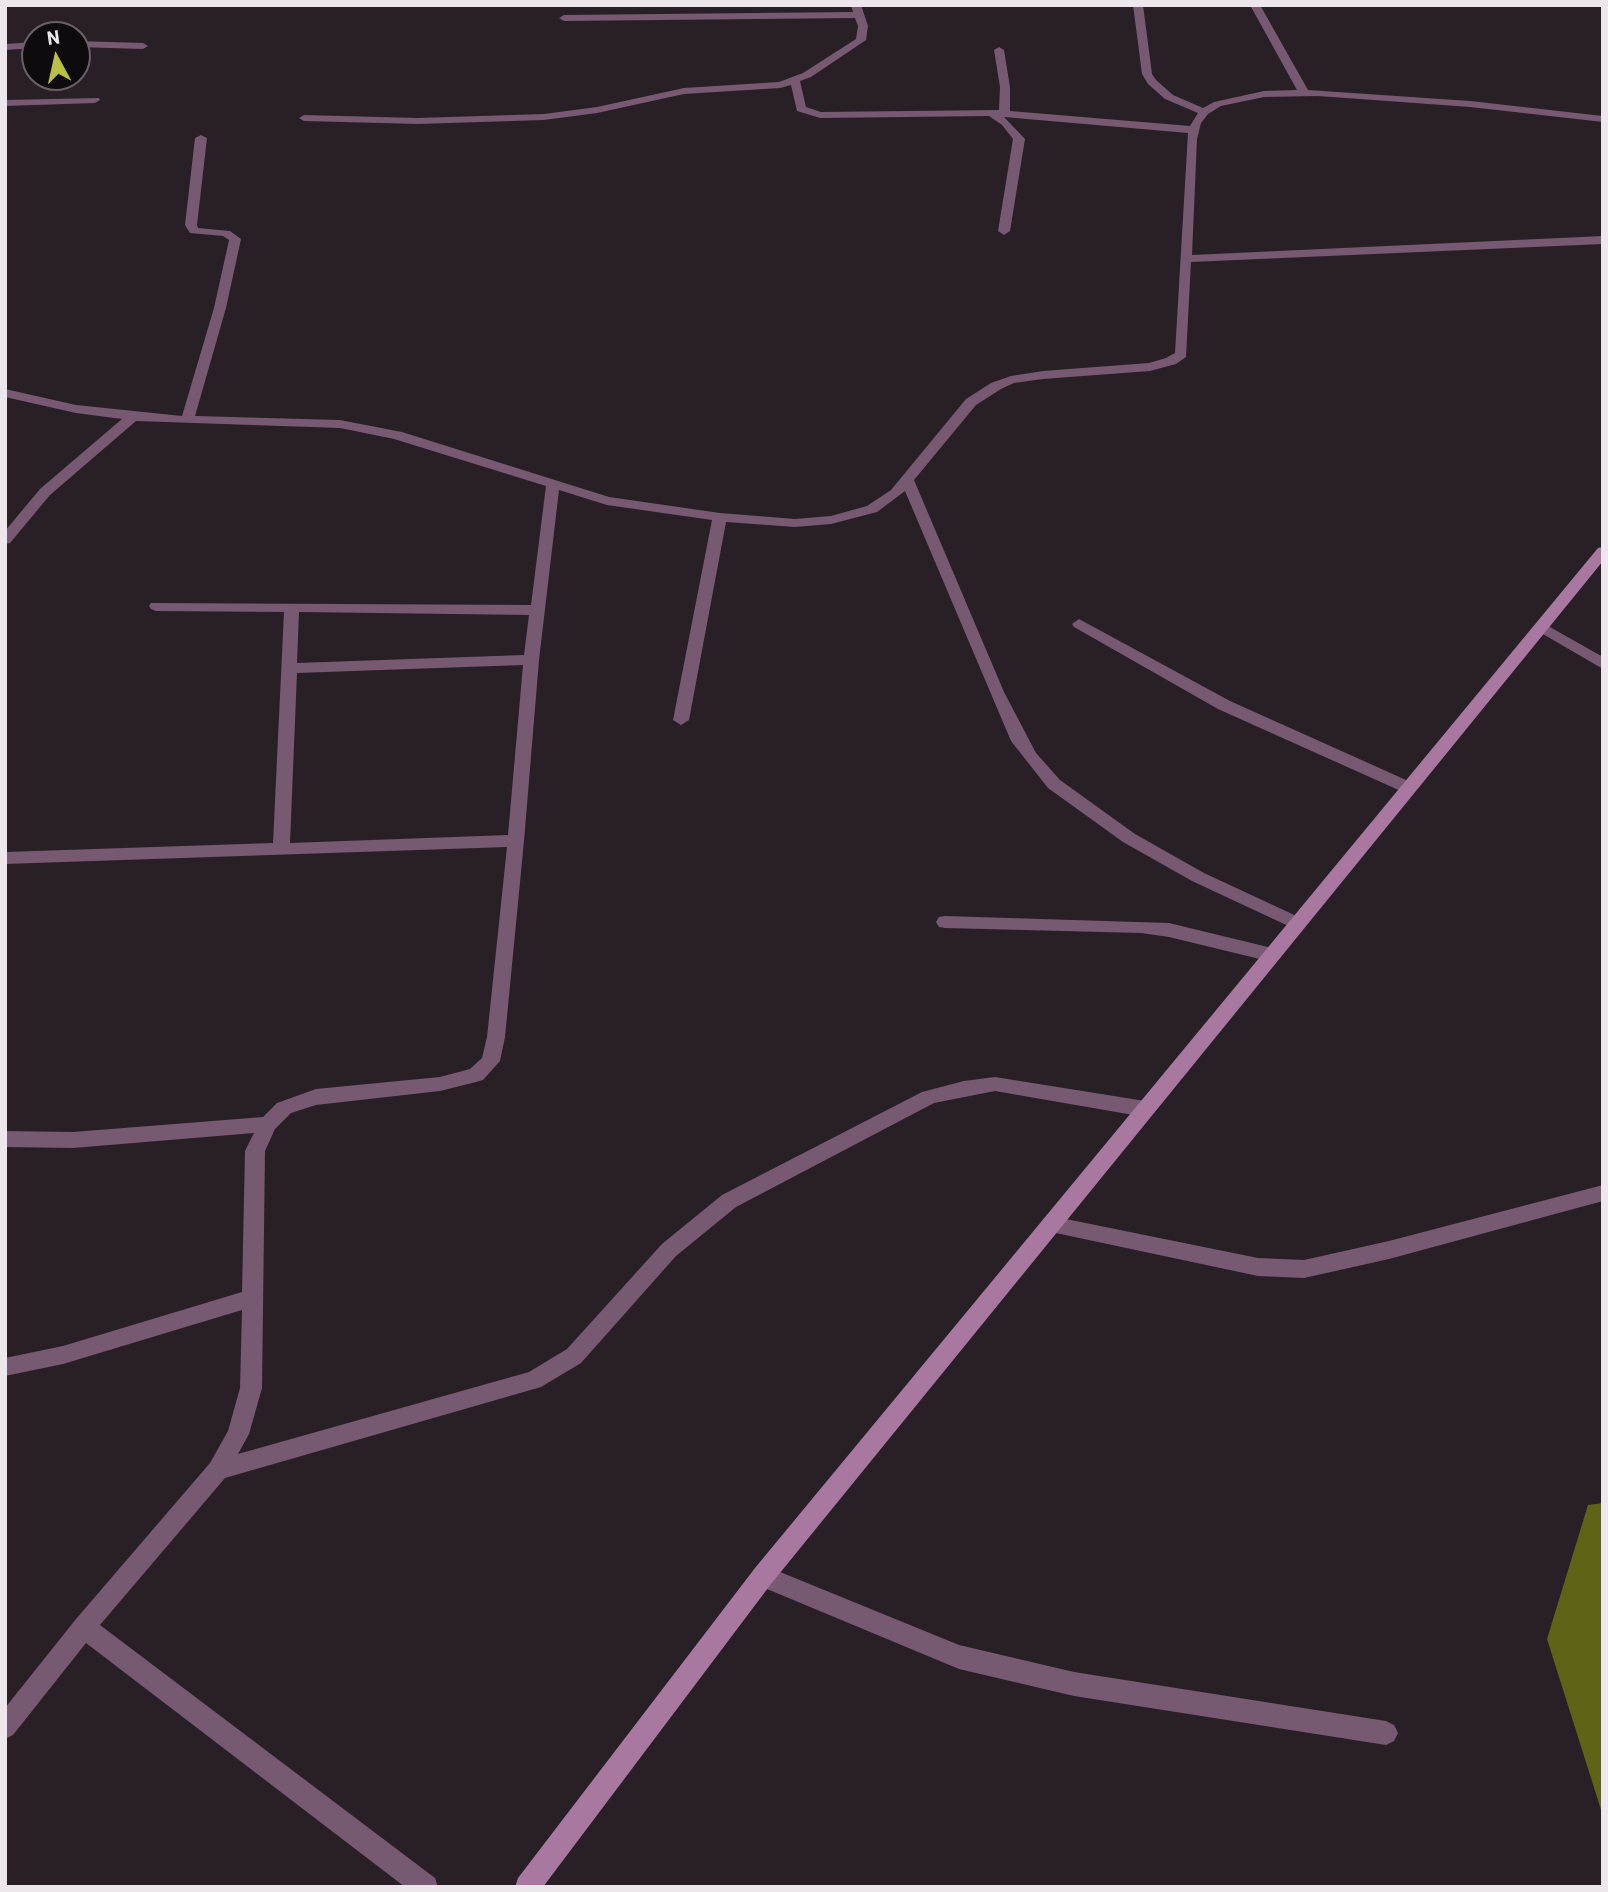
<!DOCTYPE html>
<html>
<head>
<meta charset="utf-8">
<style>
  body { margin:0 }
  #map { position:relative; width:1608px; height:1892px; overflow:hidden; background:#291f27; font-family:Barlow,sans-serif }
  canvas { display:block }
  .frame { position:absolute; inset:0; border:7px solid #ede6ec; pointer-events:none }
  .north { position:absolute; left:21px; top:21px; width:70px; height:70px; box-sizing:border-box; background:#0f0a0e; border:2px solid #686267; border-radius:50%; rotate:352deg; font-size:19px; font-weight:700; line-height:28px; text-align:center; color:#ede6ec }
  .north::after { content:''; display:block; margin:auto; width:24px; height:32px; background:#bac046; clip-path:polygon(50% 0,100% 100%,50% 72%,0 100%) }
</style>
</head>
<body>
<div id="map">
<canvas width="1608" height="1892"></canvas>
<div class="frame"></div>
<div class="north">N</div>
</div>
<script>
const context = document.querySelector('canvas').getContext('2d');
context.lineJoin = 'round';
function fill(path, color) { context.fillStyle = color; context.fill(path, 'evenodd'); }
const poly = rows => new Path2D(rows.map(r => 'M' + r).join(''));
const water = poly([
  [1603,1503,1603,1816,1547,1639,1588,1505]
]);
const street = poly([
  [851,5,861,5,868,26,866,40,811,77,800,81,806,107,821,112,999,110,1000,87,994,50,999,47,1004,50,1010,87,1010,111,1190,126,1198,113,1165,99,1148,84,1142,74,1133,5,1143,5,1152,74,1156,80,1173,95,1203,108,1214,102,1264,91,1297,90,1250,5,1260,5,1308,90,1470,101,1603,116,1603,122,1470,107,1318,96,1264,97,1221,106,1208,114,1201,123,1197,139,1192,255,1603,236,1603,244,1191,262,1186,357,1176,364,1150,371,1043,379,1014,383,1001,389,976,405,914,480,1004,692,1036,753,1060,780,1135,834,1204,873,1303,919,1306,924,1303,929,1297,930,1192,881,1123,842,1048,788,1011,741,905,491,877,512,831,524,795,527,726,522,689,720,681,725,673,720,712,520,607,505,559,490,539,660,524,841,505,1037,500,1061,483,1080,476,1082,440,1091,316,1105,291,1113,275,1129,265,1151,262,1388,249,1434,238,1454,529,1372,567,1349,662,1244,722,1195,922,1092,964,1081,995,1077,1145,1101,1152,1104,1154,1109,1152,1114,1145,1117,995,1091,934,1103,736,1207,676,1256,581,1363,541,1387,225,1478,100,1625,435,1878,438,1887,405,1887,86,1643,13,1735,5,1739,5,1708,76,1619,210,1463,228,1431,240,1388,242,1310,63,1364,5,1376,5,1358,63,1346,242,1292,245,1151,254,1133,73,1148,5,1147,5,1131,73,1132,263,1117,277,1103,316,1089,440,1077,470,1069,482,1058,487,1037,507,847,5,864,5,852,273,843,284,612,156,611,151,609,149,606,151,603,531,605,546,486,394,439,340,428,136,421,50,495,10,543,5,544,5,531,40,489,122,419,76,413,5,397,5,389,76,405,182,416,214,308,229,240,223,236,190,233,185,225,195,138,201,135,207,138,197,225,198,228,230,231,241,239,226,308,195,416,340,420,402,432,609,497,720,513,795,519,831,516,867,506,891,490,966,399,991,383,1011,376,1043,371,1149,363,1166,358,1175,353,1188,133,1004,117,1025,139,1010,231,1004,235,998,231,1013,139,1002,125,989,116,820,118,797,111,791,85,780,88,684,94,597,113,544,120,418,124,304,121,299,118,304,115,418,118,544,114,597,107,684,88,779,82,803,73,856,39,858,26,855,18,564,21,559,18,564,15,853,12,851,5],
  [299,612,529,615,524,655,297,663,299,612],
  [523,665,508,835,290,843,297,673,523,665],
  [77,41,143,43,148,46,143,49,77,47,77,41],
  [35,42,35,48,5,50,5,44,35,42],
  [99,98,100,100,95,103,5,106,5,100,99,98],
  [1079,619,1230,701,1415,784,1417,788,1409,794,1403,792,1218,709,1074,627,1072,624,1079,619],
  [1541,622,1603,657,1603,669,1536,630,1534,627,1541,622],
  [945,916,1169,923,1272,948,1278,950,1281,955,1278,960,1272,962,1169,937,1141,933,945,928,939,927,936,922,939,917,945,916],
  [1603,1185,1603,1201,1389,1259,1304,1278,1258,1276,1051,1232,1044,1230,1041,1224,1044,1218,1051,1216,1258,1258,1304,1260,1389,1241,1603,1185],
  [763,1565,959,1645,1074,1672,1386,1721,1394,1725,1398,1733,1394,1741,1386,1745,1074,1696,959,1669,755,1584,752,1576,755,1568,763,1565]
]);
const secondary = poly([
  [1603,547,1603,561,771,1584,543,1887,515,1887,518,1878,755,1568,1598,548,1603,547]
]);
fill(water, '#5f6316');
fill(street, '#785972');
fill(secondary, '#a878a0');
</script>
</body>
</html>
